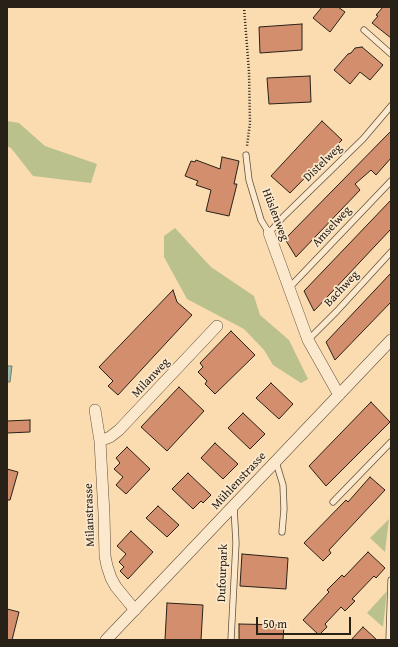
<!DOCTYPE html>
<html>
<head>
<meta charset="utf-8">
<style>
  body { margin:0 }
  #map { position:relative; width:398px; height:647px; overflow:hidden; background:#fbdcb0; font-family:"Gentium Book Plus",serif }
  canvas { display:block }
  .frame { position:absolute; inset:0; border:8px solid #282117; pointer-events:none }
  .scale { position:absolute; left:256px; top:617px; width:95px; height:18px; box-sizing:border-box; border:2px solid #282117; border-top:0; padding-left:5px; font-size:12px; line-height:14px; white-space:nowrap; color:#282117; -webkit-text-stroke:3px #fce8cc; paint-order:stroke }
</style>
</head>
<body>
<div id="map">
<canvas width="398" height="647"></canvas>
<div class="frame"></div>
<div class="scale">50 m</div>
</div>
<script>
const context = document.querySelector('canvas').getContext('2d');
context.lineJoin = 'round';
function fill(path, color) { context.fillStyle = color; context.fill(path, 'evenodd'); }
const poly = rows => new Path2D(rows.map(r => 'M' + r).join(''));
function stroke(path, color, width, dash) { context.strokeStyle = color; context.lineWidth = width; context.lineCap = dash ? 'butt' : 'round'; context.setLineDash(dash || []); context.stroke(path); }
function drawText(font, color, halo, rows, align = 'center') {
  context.font = font + ' "Gentium Book Plus",serif'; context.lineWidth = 3.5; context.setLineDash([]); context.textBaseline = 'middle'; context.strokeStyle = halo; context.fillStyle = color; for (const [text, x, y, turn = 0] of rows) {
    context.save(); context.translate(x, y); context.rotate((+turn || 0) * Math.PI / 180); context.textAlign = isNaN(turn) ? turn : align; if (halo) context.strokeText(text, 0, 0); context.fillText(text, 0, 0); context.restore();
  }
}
const green = poly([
  [7,121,19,123,45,146,97,164,91,183,33,176,11,148,7,146],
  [175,228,211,267,254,296,260,315,289,340,308,379,301,383,273,365,264,350,244,329,187,299,164,257,164,236],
  [389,519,385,552,370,538],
  [387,591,383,627,367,613]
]);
const water = poly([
  [7,366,12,366,10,382,7,382,7,366]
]);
const building = poly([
  [322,7,338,7,345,12,330,32,313,18,322,7],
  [383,7,391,7,391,38,372,23,378,16,376,15,383,7],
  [302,24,302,50,260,53,259,27,302,24],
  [362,47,383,65,370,80,360,72,350,84,334,70,348,54,351,53,355,48,362,47],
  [310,76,311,102,269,104,267,78,310,76],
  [322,121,342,140,290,193,271,176,322,121],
  [391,131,391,158,376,175,371,170,355,184,360,190,296,257,285,239,391,131],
  [222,157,239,161,234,184,237,184,229,216,206,211,211,190,196,185,198,181,185,176,191,161,195,162,196,160,220,169,222,157],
  [391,200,391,229,314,311,304,291,391,200],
  [391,273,391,302,335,360,326,342,391,273],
  [173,290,177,302,192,315,118,395,108,386,113,381,99,367,173,290],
  [231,331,255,355,215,394,205,384,207,381,198,372,203,367,200,363,231,331],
  [271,383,293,404,279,419,256,398,271,383],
  [179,387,204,411,167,451,141,427,179,387],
  [371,402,390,422,326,486,309,466,371,402],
  [243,413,265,434,250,449,228,428,243,413],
  [30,420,30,432,7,433,7,421,30,420],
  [215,443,238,464,223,479,201,458,215,443],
  [127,447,150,469,126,494,116,485,123,477,114,469,120,463,116,458,127,447],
  [7,469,18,472,10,500,7,500,7,469],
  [188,473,211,495,203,503,201,501,193,509,172,489,188,473],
  [370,477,385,490,329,550,331,553,323,561,304,543,346,500,348,502,370,477],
  [158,506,179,525,167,537,146,518,158,506],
  [131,531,153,552,128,579,120,571,124,567,119,562,126,554,117,546,131,531],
  [368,552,385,568,376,578,374,576,352,599,355,601,345,611,341,607,325,624,327,627,319,635,303,620,329,592,327,590,342,575,344,577,368,552],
  [242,554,288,558,286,589,240,586,242,554],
  [167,603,203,605,201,640,165,640,167,603],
  [7,609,19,612,12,640,7,640,7,609],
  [239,624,284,625,283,640,239,640,239,624],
  [363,627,377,640,351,640,363,627]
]);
const path = poly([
  [244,7,249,72,250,123,247,146]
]);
const lane = poly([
  [364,30,391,54],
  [246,155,249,180,261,220,269,233,283,217,363,139,391,106],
  [289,288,391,181],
  [308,340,337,311,391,252],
  [276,462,283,485,284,509,282,532],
  [333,502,391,442],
  [231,640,236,543,234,507],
  [389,640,391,580]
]);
const street = poly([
  [269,233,308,340,339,395],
  [95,410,100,441,104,514,105,556,107,566,111,578,116,587,135,610],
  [100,441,110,437,119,430,217,326],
  [106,640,391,340]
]);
const streetNames = [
  ["Distelweg",323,163,-44],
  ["Hüslenweg",275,215,69],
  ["Amselweg",332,227,-47],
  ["Bachweg",342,289,-47],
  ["Milanweg",151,378,-47],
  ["Mühlenstrasse",239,481,-47],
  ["Milanstrasse",90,515,-92],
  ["Dufourpark",223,573,-88]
];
fill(green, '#bbc18d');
fill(water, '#9fbbad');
stroke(water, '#6f7d71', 1);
fill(building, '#d38f6d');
stroke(building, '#282117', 1);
stroke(lane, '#5d503d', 7);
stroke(street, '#5d503d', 12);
stroke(path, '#282117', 2.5, [1, 2]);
stroke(lane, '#fce8cc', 5.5);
stroke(street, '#fce8cc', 11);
drawText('12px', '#282117', '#fce8cc', streetNames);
</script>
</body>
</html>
